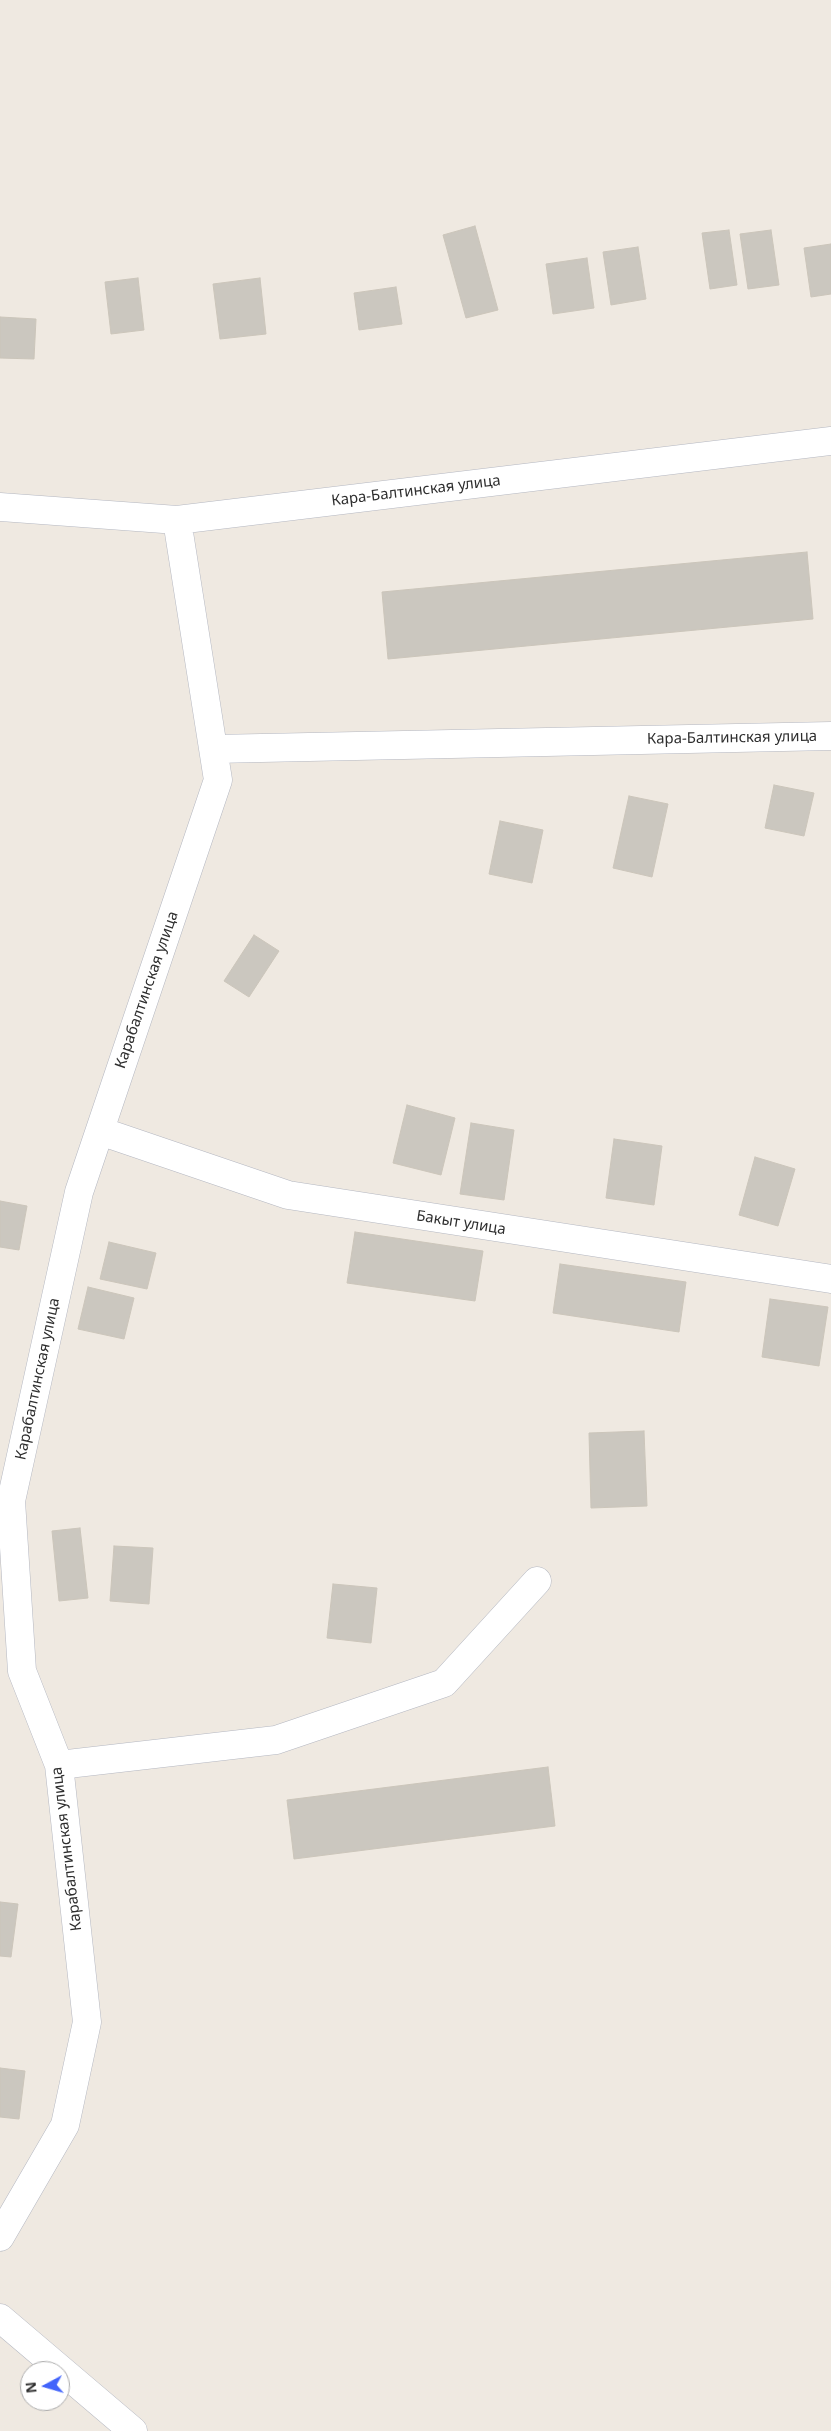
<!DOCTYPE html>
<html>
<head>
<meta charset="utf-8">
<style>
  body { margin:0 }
  #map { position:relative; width:831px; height:2431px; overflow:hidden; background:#efe9e1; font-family:"Noto Sans",sans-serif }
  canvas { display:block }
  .north { position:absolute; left:20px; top:2361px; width:50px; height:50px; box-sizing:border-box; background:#fff; border:1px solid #ababab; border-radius:50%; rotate:264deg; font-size:14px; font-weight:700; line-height:20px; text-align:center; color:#2e2e2e }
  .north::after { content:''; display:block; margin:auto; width:18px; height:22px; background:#4264fb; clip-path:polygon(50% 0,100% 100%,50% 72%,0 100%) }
</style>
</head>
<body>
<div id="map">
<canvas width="831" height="2431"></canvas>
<div class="north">N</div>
</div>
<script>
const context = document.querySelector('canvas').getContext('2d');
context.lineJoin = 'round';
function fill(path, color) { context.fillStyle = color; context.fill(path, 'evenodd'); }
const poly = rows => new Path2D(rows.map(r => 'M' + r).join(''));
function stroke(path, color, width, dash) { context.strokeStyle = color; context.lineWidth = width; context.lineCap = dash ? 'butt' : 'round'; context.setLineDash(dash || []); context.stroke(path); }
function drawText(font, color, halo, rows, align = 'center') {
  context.font = font + ' "Noto Sans",sans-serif'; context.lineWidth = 4; context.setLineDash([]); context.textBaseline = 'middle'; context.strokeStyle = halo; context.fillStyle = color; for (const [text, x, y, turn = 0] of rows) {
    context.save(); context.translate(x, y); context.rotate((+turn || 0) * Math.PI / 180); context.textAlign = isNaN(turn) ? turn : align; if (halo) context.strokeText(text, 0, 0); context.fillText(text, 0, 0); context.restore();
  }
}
const building = poly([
  [475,226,498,310,466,318,443,235,475,226],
  [729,230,737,285,710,289,702,233,729,230],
  [771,230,779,285,748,289,740,234,771,230],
  [831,244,831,294,811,297,804,248,831,244],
  [638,247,646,299,611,305,603,252,638,247],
  [587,258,594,308,553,314,546,264,587,258],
  [138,278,144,330,111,334,105,282,138,278],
  [260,278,266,334,220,339,213,284,260,278],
  [396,287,402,324,359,330,354,293,396,287],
  [0,317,36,319,34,359,0,358,0,317],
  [807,552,813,619,388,659,382,592,807,552],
  [774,785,814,793,804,836,765,828,774,785],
  [629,796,668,804,652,877,613,868,629,796],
  [500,821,543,830,532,883,489,874,500,821],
  [254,935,279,951,249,997,224,981,254,935],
  [407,1105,455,1118,441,1175,393,1163,407,1105],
  [471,1123,514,1130,504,1200,460,1194,471,1123],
  [614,1139,662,1146,654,1205,606,1198,614,1139],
  [755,1157,795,1169,778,1226,739,1215,755,1157],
  [0,1201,27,1206,19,1250,0,1247,0,1201],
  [355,1232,483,1251,475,1301,347,1283,355,1232],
  [109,1242,156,1253,147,1289,100,1279,109,1242],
  [560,1264,686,1282,679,1332,553,1313,560,1264],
  [88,1287,134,1298,124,1339,78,1329,88,1287],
  [770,1299,828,1307,819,1366,762,1357,770,1299],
  [644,1431,647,1506,591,1508,589,1433,644,1431],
  [80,1528,88,1598,59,1601,52,1531,80,1528],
  [114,1546,153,1548,149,1604,110,1601,114,1546],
  [333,1584,377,1588,371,1643,327,1638,333,1584],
  [548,1767,555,1826,294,1859,287,1800,548,1767],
  [0,1902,18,1904,11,1957,0,1956,0,1902],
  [0,2068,25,2071,19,2119,0,2117,0,2068]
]);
const minor = poly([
  [0,507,177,520,831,441],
  [214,749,831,736],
  [100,1131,288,1195,831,1279],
  [59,1765,276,1740,444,1683,537,1581],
  [0,2237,65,2125,87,2022,59,1765,22,1671,11,1501,79,1192,218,780,177,520],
  [0,2318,133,2431]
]);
const streetNames = [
  ["Кара-Балтинская улица",416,491,-7],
  ["Кара-Балтинская улица",732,738,-1],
  ["Карабалтинская улица",147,990,-71],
  ["Бакыт улица",461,1223,9],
  ["Карабалтинская улица",38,1379,-78],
  ["Карабалтинская улица",67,1849,-97]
];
fill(building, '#cbc7bf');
stroke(building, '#cbc5ba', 1);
stroke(minor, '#b4b7c1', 29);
stroke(minor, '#fff', 28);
drawText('15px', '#2e2e2e', '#fff', streetNames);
</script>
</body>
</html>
